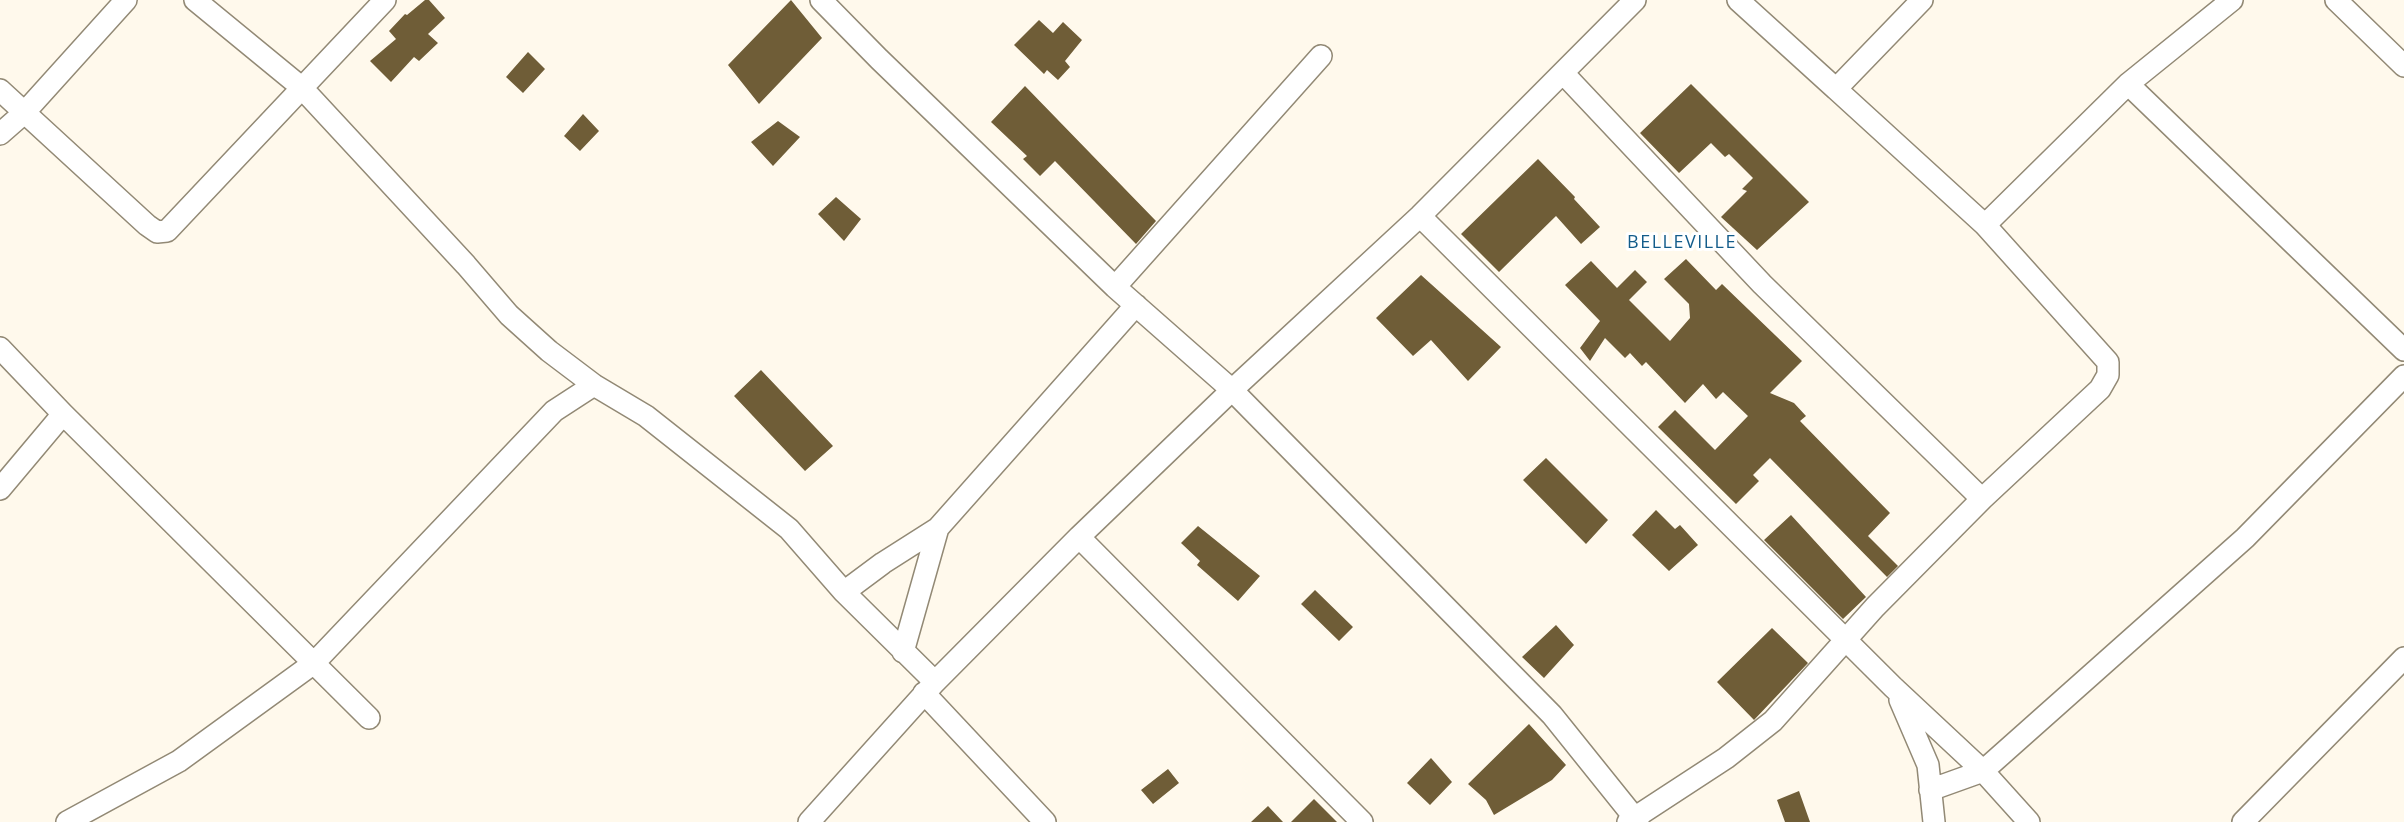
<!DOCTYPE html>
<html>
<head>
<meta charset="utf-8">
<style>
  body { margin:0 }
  canvas { display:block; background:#fff9ec }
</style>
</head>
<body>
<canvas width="2404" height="822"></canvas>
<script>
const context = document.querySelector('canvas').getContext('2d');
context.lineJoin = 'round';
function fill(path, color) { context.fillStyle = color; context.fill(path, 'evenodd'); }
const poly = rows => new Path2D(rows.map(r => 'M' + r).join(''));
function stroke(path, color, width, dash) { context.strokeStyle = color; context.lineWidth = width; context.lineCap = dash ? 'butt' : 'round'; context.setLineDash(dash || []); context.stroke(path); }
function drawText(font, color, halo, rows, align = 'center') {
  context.font = font + ' "Open Sans",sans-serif'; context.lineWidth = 6; context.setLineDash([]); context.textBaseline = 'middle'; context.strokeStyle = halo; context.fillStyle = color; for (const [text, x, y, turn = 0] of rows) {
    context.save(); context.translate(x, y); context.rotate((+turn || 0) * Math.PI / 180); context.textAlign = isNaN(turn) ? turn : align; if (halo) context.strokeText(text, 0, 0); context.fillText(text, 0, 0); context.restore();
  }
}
const building = poly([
  [425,0,429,0,445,18,428,34,438,43,419,61,414,57,391,82,370,61,396,39,389,31,405,14,407,15],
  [791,0,822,38,759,104,728,65],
  [1039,20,1053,33,1063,22,1082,40,1065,61,1070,67,1058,80,1047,70,1044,74,1014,45],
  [528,52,545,69,523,93,506,77],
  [1691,84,1809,202,1757,250,1721,217,1747,191,1742,189,1753,178,1729,154,1725,157,1711,143,1679,173,1640,133],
  [1025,86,1156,221,1136,244,1055,161,1040,176,1023,159,1027,156,991,122],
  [583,114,599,131,580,151,564,136],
  [778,121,800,137,773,166,751,142],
  [1538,159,1575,197,1574,199,1600,227,1581,244,1556,216,1499,272,1461,234],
  [836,197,861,219,844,241,818,214],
  [1686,259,1716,290,1722,284,1802,361,1770,393,1794,403,1806,416,1800,421,1890,513,1868,536,1898,566,1887,577,1770,458,1753,475,1759,481,1736,504,1658,427,1675,410,1715,450,1748,416,1723,392,1716,399,1703,384,1685,403,1646,362,1642,366,1630,353,1625,358,1605,338,1590,361,1580,348,1600,321,1565,285,1591,261,1617,288,1635,270,1647,282,1629,300,1670,341,1690,318,1689,304,1664,279],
  [1421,275,1501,347,1468,381,1431,340,1413,356,1376,318],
  [761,370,833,446,805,471,734,396],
  [1546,458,1608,520,1586,544,1523,480],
  [1656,510,1675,529,1680,525,1698,545,1669,571,1632,535],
  [1791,515,1866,597,1843,619,1764,540],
  [1198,526,1260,576,1238,601,1197,565,1200,561,1181,543],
  [1315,590,1353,627,1339,641,1301,604],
  [1556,625,1574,645,1544,678,1522,657],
  [1772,628,1808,663,1754,720,1717,682],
  [1529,724,1566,765,1552,780,1494,815,1486,800,1468,784],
  [1431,758,1452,782,1430,805,1407,783],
  [1168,769,1179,783,1153,804,1141,790],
  [1799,791,1810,822,1785,822,1777,800],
  [1314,799,1337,822,1291,822],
  [1268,806,1283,822,1251,822]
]);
const minor = poly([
  [195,0,301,87,466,265,509,315,549,351,594,385,646,416,789,529,844,592,935,682],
  [821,0,879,59,1115,287,1232,390,1552,715,1638,822],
  [1738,0,1836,89,1922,0],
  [2336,0,2404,66],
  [1563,73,1762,284,1982,499],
  [2128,84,2404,350],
  [0,90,147,225,157,232,167,231,385,0],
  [0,134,24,113,126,0],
  [1420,216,1893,687,1983,771,2029,822],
  [1985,225,2128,84,2232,0],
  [1115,287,1321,56],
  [0,348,63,414,0,489],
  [63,414,369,718],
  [1079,537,1362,822],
  [844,592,883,563,938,528],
  [903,652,938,528,1136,305],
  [924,693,1045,822],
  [1900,700,1928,765,1934,822],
  [1930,790,1983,771,2245,538,2404,376],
  [67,822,179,761,314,663,554,411,594,385],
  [809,822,935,682,1079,537,1232,390,1420,216,1635,0],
  [1628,822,1726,758,1773,721,1875,607,1982,499,2100,389,2108,375,2108,362,1985,225,1836,89],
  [2243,822,2404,658]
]);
const neighbourhoodNames = [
  ["BELLEVILLE",1682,243]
];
fill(building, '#6f5d37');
stroke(minor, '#928975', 24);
stroke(minor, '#fff', 21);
context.letterSpacing = '1.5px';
drawText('18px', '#135c8a', '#fff', neighbourhoodNames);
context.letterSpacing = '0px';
</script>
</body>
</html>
